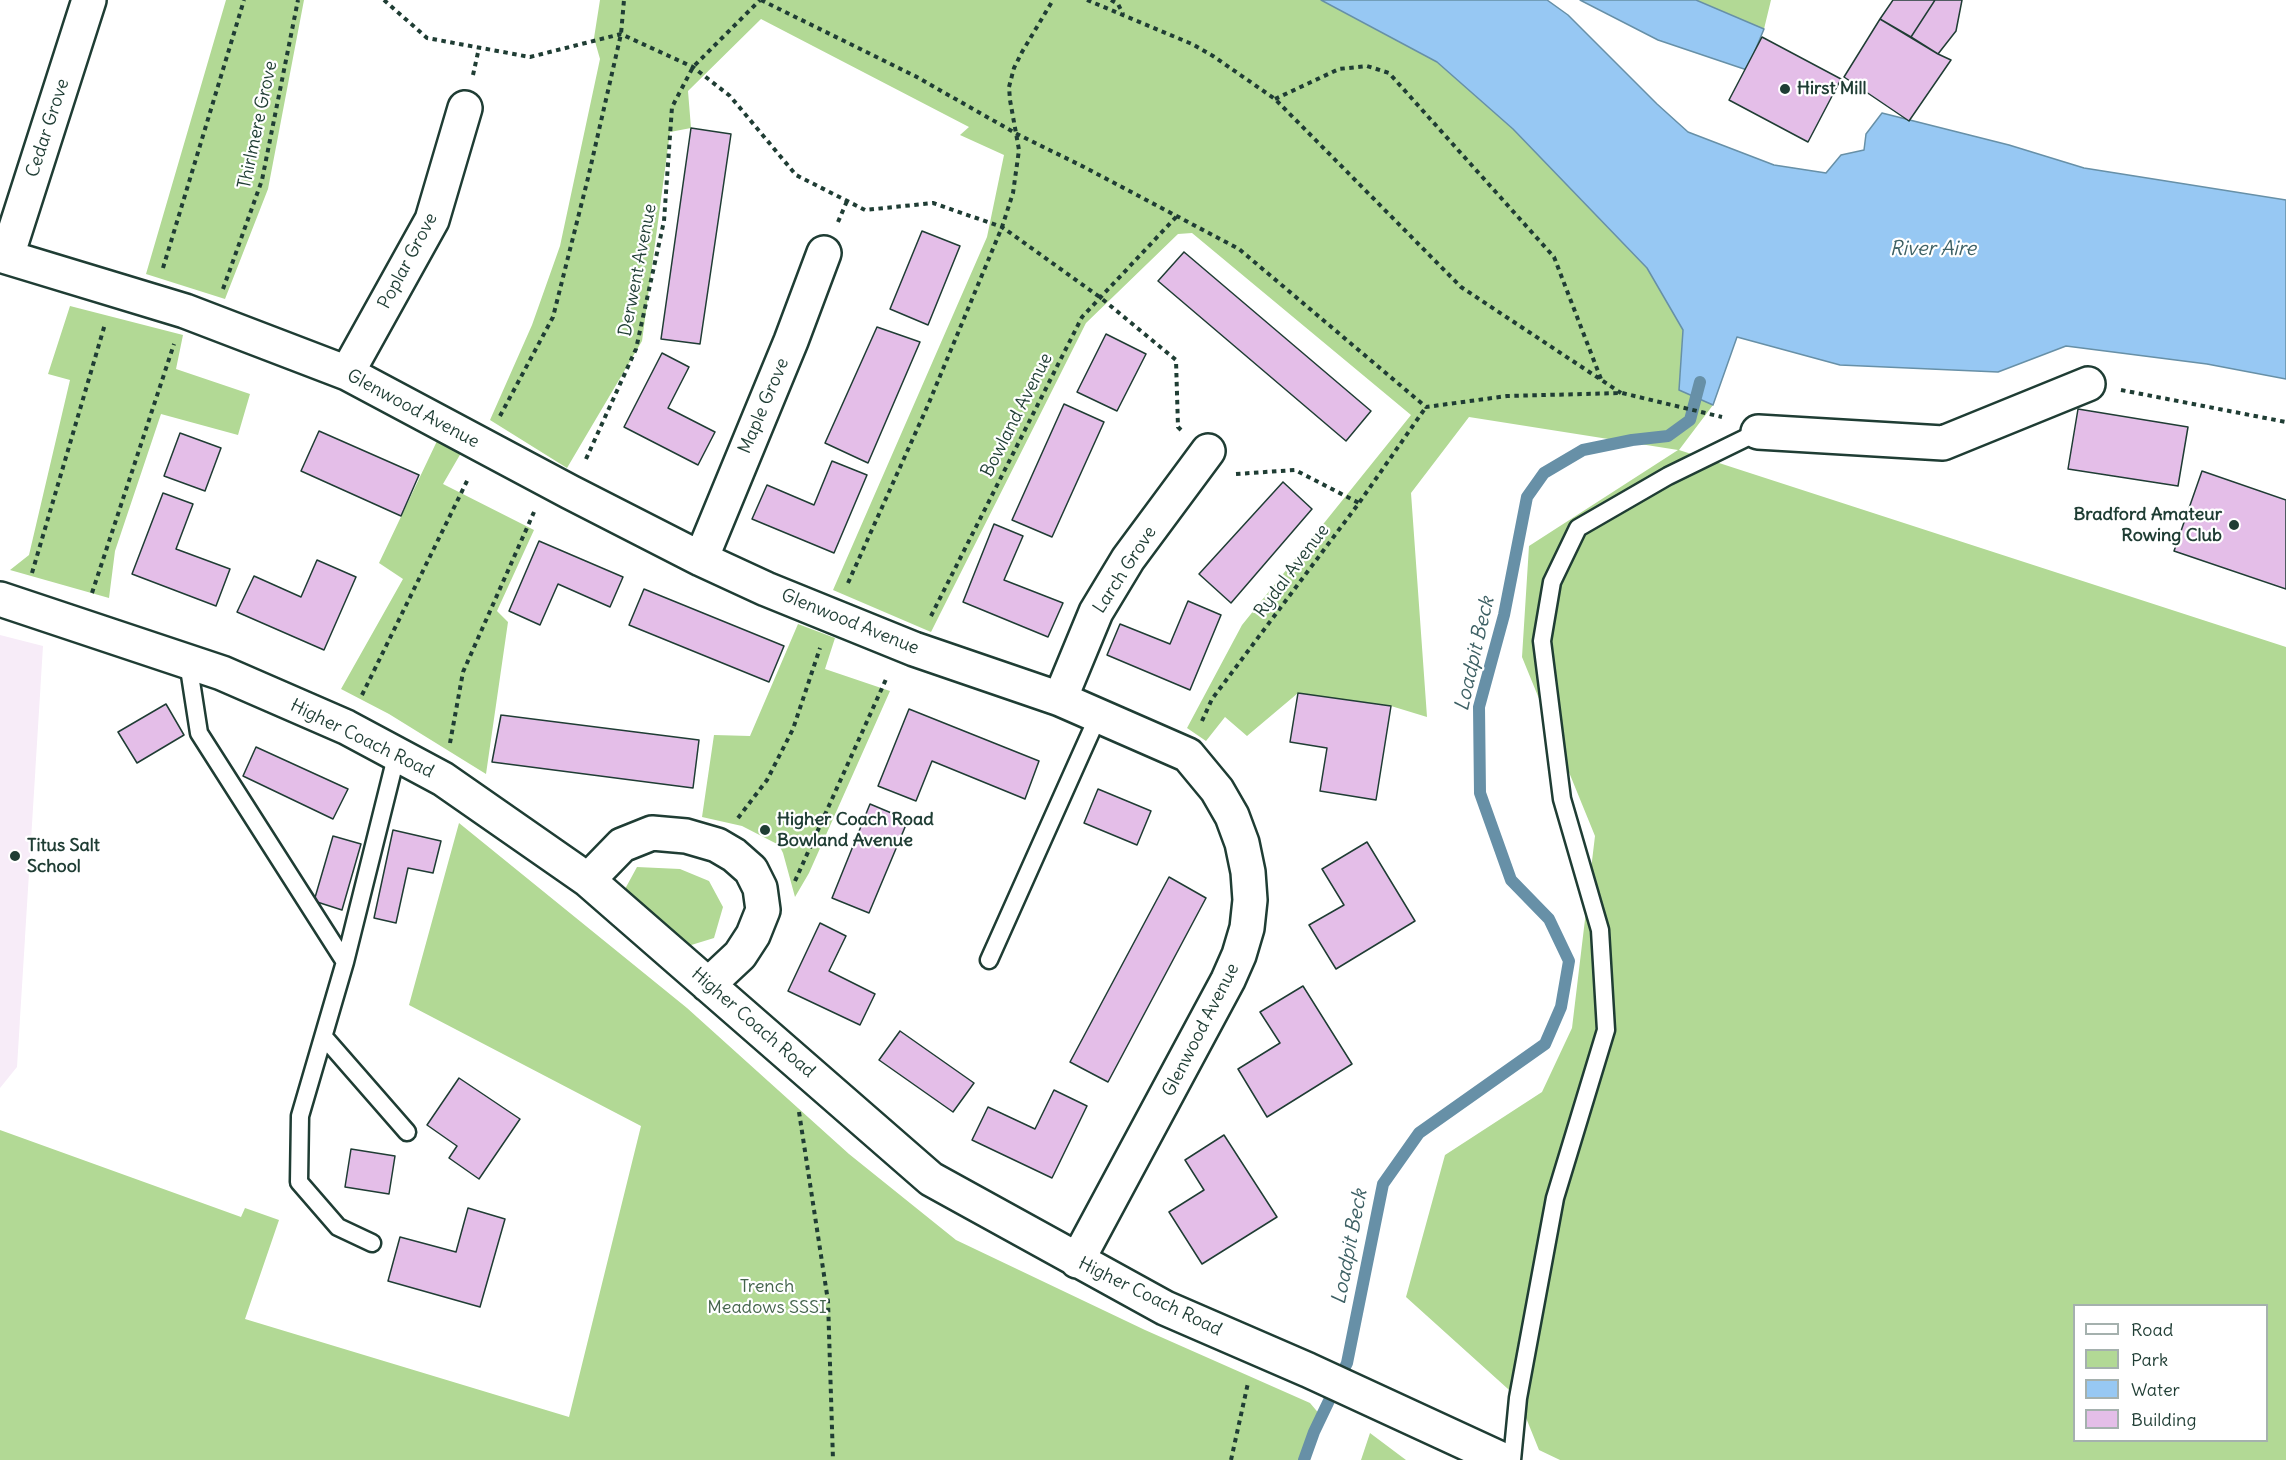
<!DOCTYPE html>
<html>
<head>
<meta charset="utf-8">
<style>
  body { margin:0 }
  #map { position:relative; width:2286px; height:1460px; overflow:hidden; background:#fff; font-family:Delius,sans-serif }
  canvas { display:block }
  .legend { position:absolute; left:2073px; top:1304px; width:195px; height:138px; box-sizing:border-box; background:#fff; border:2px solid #a5b1ae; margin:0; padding:8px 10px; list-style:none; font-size:18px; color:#1f3d34 }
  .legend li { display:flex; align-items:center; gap:12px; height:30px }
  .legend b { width:30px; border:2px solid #a5b1ae }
</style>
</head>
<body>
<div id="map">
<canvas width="2286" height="1460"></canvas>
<ul class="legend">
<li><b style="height:8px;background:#fff"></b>Road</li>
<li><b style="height:16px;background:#b2d995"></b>Park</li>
<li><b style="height:16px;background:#97c8f3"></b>Water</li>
<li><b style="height:16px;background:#e4bee8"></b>Building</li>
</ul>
</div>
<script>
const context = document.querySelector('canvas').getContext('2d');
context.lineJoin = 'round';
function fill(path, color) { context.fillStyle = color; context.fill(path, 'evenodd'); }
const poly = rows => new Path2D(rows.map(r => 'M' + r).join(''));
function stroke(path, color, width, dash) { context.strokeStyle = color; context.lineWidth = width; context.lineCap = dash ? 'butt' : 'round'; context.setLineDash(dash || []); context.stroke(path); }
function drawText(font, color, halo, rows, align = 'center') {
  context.font = font + ' Delius,sans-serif'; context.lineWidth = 4.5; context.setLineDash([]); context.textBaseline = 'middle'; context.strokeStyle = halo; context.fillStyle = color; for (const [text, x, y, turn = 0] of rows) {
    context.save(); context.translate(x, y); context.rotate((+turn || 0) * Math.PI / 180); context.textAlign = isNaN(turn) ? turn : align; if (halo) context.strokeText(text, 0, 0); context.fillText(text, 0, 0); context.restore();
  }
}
const built = poly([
  [0,635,43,646,17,1067,0,1088]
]);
const green = poly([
  [226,0,304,0,268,189,225,299,146,274],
  [600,0,1321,0,1437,62,1513,129,1647,268,1683,330,1679,390,1713,405,1679,450,2286,647,2286,1460,1560,1460,1539,1450,1518,1398,1406,1297,1445,1155,1542,1092,1572,1028,1595,836,1522,657,1529,546,1678,450,1469,417,1411,493,1427,717,1391,706,1298,693,1247,736,1225,717,1206,741,1187,728,1242,625,1411,415,1192,233,1178,234,1086,323,931,632,833,590,987,237,1004,155,960,135,969,127,761,19,688,91,691,128,670,132,642,341,567,468,490,420,532,325,560,246,600,59,594,38],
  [2074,1306,2266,1306,2266,1440,2074,1440],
  [1696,0,1771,0,1764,29],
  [70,306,183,335,176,369,250,394,238,435,161,414,115,551,109,598,10,570,29,555,70,380,48,374],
  [437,441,461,453,443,484,534,530,497,611,508,622,486,774,389,714,341,689,403,579,379,563],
  [798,624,835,638,825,669,890,691,809,873,795,897,783,853,779,845,742,826,702,817,714,735,750,736],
  [459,823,687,1008,849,1154,956,1240,1145,1330,1310,1403,1321,1416,1304,1460,0,1460,0,1130,241,1217,245,1208,279,1220,245,1319,569,1417,641,1126,409,1005],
  [637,867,680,869,709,881,723,907,714,938,688,946,625,903,625,889],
  [1370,1433,1406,1460,1361,1460]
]);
const water = poly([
  [1321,0,1547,0,1568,15,1657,104,1688,132,1774,165,1826,173,1841,155,1864,150,1866,134,1882,113,2009,145,2084,168,2286,200,2286,379,2207,364,2066,346,1998,372,1840,365,1737,337,1713,405,1679,390,1683,330,1647,268,1513,129,1437,62,1321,0],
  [1580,0,1696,0,1764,29,1747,70,1658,40,1580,0]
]);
const stream = poly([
  [1304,1460,1314,1432,1347,1363,1383,1184,1419,1133,1545,1044,1561,1007,1569,961,1549,919,1511,880,1480,793,1479,707,1504,615,1527,497,1544,473,1583,450,1632,440,1668,436,1690,420,1700,382]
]);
const building = poly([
  [1893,0,1935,0,1911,37,1880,19,1893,0],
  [1935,0,1962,0,1956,31,1938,54,1911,37,1935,0],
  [1880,19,1938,54,1951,60,1909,121,1844,77,1880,19],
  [1762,37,1841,79,1808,142,1729,100,1762,37],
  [691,128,731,134,700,344,661,339,691,128],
  [922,231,960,246,928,325,890,309,922,231],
  [1184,252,1371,411,1346,441,1158,281,1184,252],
  [877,327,920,342,868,463,825,443,877,327],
  [1106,334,1146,354,1117,411,1077,392,1106,334],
  [662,353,689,367,668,408,715,432,698,465,624,427,662,353],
  [1064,404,1104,422,1052,537,1012,520,1064,404],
  [2078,409,2188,427,2178,486,2068,469,2078,409],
  [319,431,419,475,401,516,301,471,319,431],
  [180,433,221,448,205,491,164,476,180,433],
  [832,461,867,475,834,553,752,519,767,485,814,505,832,461],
  [2202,471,2286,500,2286,589,2174,551,2202,471],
  [1283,482,1312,509,1231,603,1199,574,1283,482],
  [163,493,193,504,176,549,230,569,216,606,132,574,163,493],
  [994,524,1023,536,1004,580,1063,603,1048,637,963,602,994,524],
  [539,541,623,577,610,607,558,584,540,625,509,611,539,541],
  [317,560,356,577,324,650,237,612,254,576,301,597,317,560],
  [644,589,784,646,769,682,629,625,644,589],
  [1188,601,1221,615,1190,690,1107,655,1120,624,1170,644,1188,601],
  [1298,693,1391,706,1376,800,1320,791,1327,748,1290,742,1298,693],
  [166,704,184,735,137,763,118,732,166,704],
  [909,709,1039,761,1025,799,932,761,916,801,878,786,909,709],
  [501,715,699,740,693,788,492,762,501,715],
  [256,747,348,789,333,819,243,776,256,747],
  [1098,789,1151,811,1137,845,1084,823,1098,789],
  [870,804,908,820,869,913,832,898,870,804],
  [393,830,441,841,433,873,408,868,396,923,374,918,393,830],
  [333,836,361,844,342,910,314,901,333,836],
  [1367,842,1415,921,1336,969,1309,925,1344,905,1322,869,1367,842],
  [1169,877,1206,898,1108,1082,1070,1062,1169,877],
  [820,923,846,936,829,971,875,994,860,1025,788,991,820,923],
  [1303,986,1352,1064,1267,1117,1238,1069,1280,1043,1260,1012,1303,986],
  [900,1031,974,1083,953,1112,879,1060,900,1031],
  [459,1078,520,1119,479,1179,449,1158,457,1146,427,1125,459,1078],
  [1054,1090,1087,1106,1052,1178,972,1140,988,1107,1035,1129,1054,1090],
  [1224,1135,1277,1217,1202,1264,1169,1212,1204,1190,1185,1160,1224,1135],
  [351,1149,395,1156,389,1194,345,1187,351,1149],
  [468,1208,505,1219,480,1307,388,1281,400,1237,456,1252,468,1208]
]);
const path = poly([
  [384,0,427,38,530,57,621,34,693,67,730,96,796,175,865,210,933,203,1002,227,1101,298,1176,360,1178,427,1181,430],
  [761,0,915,76,1017,134,1084,167,1239,249,1426,407,1507,396,1622,393,1722,417],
  [1087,0,1192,44,1213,56,1275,99,1461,287,1621,393],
  [1111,0,1118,4,1123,14],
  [473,75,479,48],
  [1275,99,1339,69,1367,66,1389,73,1554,257,1601,379],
  [838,222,847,201],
  [163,268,244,0],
  [223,289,262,180,298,0],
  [2121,390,2286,422],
  [500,416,553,317,588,178,621,34,624,0],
  [586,459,636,349,664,221,672,107,693,67,760,0],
  [1236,474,1295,470,1359,503],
  [32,573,105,324],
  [848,583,928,405,1002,227,1013,193,1019,150,1010,100,1009,87,1014,68,1022,52,1053,0],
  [92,593,174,344],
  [931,616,1082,317,1177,216],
  [362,695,468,479],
  [1202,721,1212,699,1359,503,1426,407],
  [450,743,463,672,534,512],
  [738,818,767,780,793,729,820,648],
  [795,881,887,677],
  [799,1112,828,1301,833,1460],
  [1231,1460,1248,1383]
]);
const lane = poly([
  [188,662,199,733,345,962],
  [989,960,1099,714],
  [324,1037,407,1132],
  [372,1243,338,1227,299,1182,300,1116,345,962,397,753],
  [1512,1460,1518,1398,1555,1198,1606,1030,1600,930,1562,799,1542,641,1552,582,1578,528,1668,476,1758,432]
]);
const street = poly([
  [0,255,185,311,347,373,570,492,701,559,766,589,914,649,1060,699,1188,755,1217,790,1232,816,1242,843,1248,872,1250,900,1247,928,1239,955,1228,980,1077,1261],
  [7,256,89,0],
  [347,373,432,220,465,108],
  [1758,432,1943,443,2088,384],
  [701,559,791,341,824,253],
  [0,599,222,673,346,727,443,779,588,880,931,1179,1165,1308,1308,1370,1503,1460],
  [1060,699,1096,612,1128,559,1208,451],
  [588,880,622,845,652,833,686,836,717,845,734,855,751,870,760,888,763,910,753,935,740,955,708,985]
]);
const markers = [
  [1785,89,6,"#1f3d34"],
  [2234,525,6,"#1f3d34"],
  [765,830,6,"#1f3d34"],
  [15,856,6,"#1f3d34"]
];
const poiNames = [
  ["Hirst Mill",1797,89],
  ["Bradford Amateur",2222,515,"right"],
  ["Rowing Club",2222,536,"right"],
  ["Higher Coach Road",777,820],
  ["Bowland Avenue",777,841],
  ["Titus Salt",27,846],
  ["School",27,867]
];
const streetNames = [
  ["Thirlmere Grove",258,125,-78],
  ["Cedar Grove",48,128,-72],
  ["Poplar Grove",408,261,-62],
  ["Derwent Avenue",638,270,-79],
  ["Maple Grove",764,406,-67],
  ["Glenwood Avenue",413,409,28],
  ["Bowland Avenue",1017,415,-63],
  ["Larch Grove",1125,570,-57],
  ["Rydal Avenue",1292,571,-53],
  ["Glenwood Avenue",850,622,22],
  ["Higher Coach Road",362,739,26],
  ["Higher Coach Road",753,1023,41],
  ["Glenwood Avenue",1201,1030,-63],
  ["Higher Coach Road",1150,1297,26]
];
const parkNames = [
  ["Trench",767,1287],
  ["Meadows SSSI",767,1308]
];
const waterNames = [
  ["River Aire",1933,249],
  ["Loadpit Beck",1475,654,-77],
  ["Loadpit Beck",1350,1247,-79]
];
fill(built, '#f7ecf8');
fill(green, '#b2d995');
fill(water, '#97c8f3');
stroke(water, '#6790a7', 1.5);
stroke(stream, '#6790a7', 12);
fill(building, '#e4bee8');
stroke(building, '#1f3d34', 1.5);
stroke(lane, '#1f3d34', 21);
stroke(street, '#1f3d34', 38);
stroke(path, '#1f3d34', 4, [4.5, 4.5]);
stroke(lane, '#fff', 16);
stroke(street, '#fff', 33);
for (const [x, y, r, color] of markers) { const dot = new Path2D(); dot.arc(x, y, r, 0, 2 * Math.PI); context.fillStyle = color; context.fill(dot); stroke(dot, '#fff', 2); }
drawText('bold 18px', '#1f3d34', '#fff', poiNames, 'left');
drawText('18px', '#1f3d34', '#fff', streetNames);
drawText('18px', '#44644c', '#fff', parkNames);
drawText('italic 20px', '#3d6064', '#fff', waterNames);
</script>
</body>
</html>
